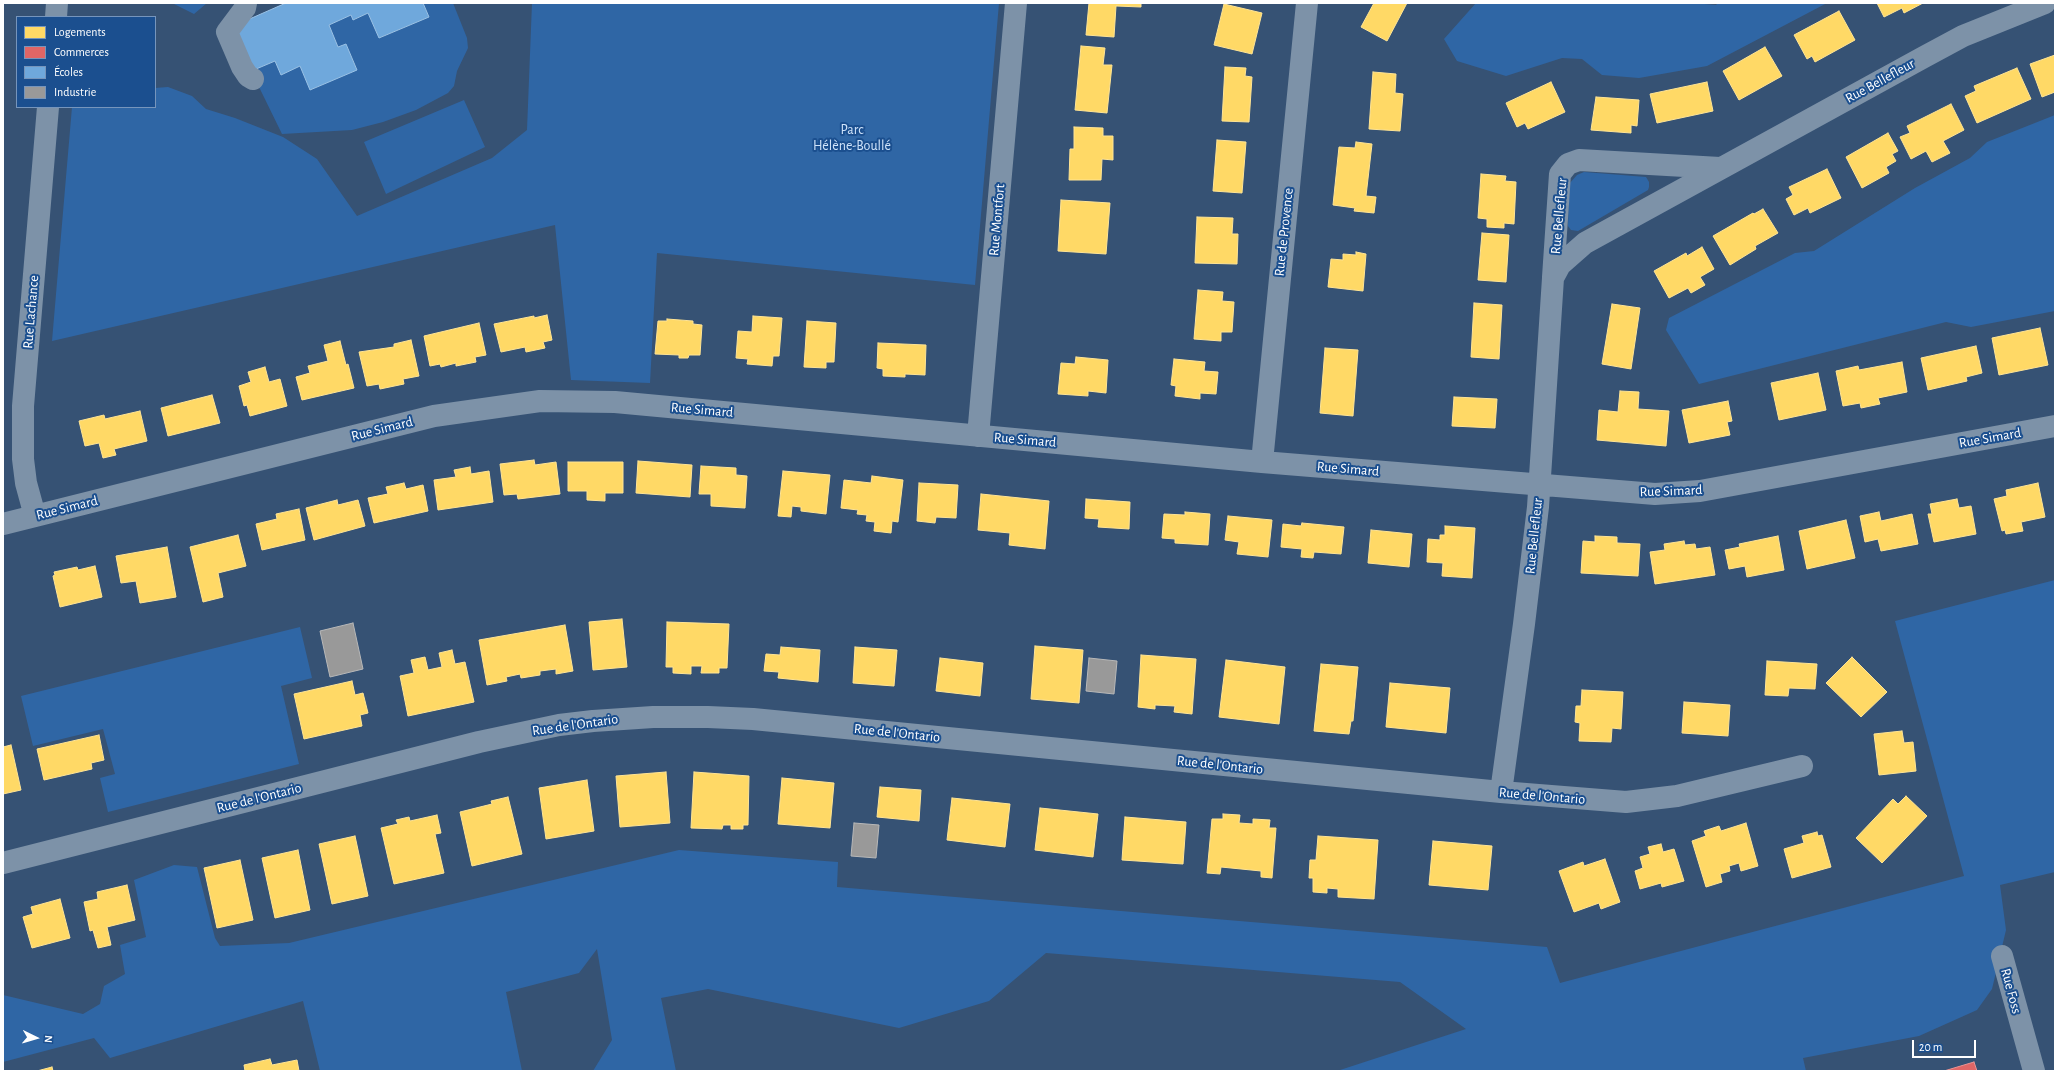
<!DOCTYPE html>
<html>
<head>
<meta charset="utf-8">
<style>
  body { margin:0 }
  #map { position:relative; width:2058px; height:1074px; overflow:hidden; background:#365274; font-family:"Alegreya Sans",sans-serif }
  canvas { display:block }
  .frame { position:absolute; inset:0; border:4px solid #fff; pointer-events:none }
  .legend { position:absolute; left:16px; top:16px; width:140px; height:92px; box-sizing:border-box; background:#1b4f8f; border:1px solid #7695bc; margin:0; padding:5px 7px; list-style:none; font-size:12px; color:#fff }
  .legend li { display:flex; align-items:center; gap:8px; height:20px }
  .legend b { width:20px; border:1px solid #7695bc }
  .north { position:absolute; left:16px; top:1018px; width:40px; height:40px; -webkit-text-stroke:3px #1b4f8f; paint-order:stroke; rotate:95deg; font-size:11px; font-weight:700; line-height:16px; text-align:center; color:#fff }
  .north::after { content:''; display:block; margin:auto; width:14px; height:18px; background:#fff; clip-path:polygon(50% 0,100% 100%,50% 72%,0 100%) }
  .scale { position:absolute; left:1912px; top:1040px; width:64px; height:18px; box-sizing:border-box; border:2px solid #fff; border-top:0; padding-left:5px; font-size:12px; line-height:14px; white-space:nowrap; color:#fff; -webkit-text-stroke:3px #1b4f8f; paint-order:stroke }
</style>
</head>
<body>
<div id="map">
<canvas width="2058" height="1074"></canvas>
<div class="frame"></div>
<ul class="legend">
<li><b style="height:11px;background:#ffd966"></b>Logements</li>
<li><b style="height:11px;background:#e06666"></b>Commerces</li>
<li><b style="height:11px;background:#6fa8dc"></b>Écoles</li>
<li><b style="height:11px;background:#999"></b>Industrie</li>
</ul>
<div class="north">N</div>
<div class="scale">20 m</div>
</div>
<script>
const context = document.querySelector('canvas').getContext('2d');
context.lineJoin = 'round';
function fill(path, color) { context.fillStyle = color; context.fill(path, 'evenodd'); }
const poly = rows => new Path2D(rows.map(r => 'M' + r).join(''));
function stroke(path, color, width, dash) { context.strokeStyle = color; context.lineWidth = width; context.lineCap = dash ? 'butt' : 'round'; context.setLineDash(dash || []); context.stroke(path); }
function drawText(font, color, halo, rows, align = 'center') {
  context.font = font + ' "Alegreya Sans",sans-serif'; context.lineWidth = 4; context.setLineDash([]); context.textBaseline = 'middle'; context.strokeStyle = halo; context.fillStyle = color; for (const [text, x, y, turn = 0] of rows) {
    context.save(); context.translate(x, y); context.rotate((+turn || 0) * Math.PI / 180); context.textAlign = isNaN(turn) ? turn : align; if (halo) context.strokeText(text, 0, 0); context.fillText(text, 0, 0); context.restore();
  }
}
const green = poly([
  [172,3,207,3,194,14],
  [423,3,453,3,467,38,468,48,457,71,454,86,448,93,416,110,383,122,352,130,282,134,260,89,249,72,275,61,281,75,300,66,311,90,357,69,346,44,338,47,329,25,351,15,354,20,368,13,380,38,429,17],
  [532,3,999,3,975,285,657,253,650,383,571,380,555,225,52,341,72,107,155,107,155,88,168,87,192,96,206,109,235,118,283,137,317,159,357,216,492,158,527,130],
  [1476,3,1693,3,1716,5,1718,3,1827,3,1707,66,1639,78,1602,75,1582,59,1562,58,1506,76,1457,61,1444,39],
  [464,100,485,147,386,194,364,142],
  [2055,115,2055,311,1971,327,1946,322,1699,384,1666,330,1669,318,1795,253,1814,251,1915,188,1970,158,1987,142],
  [1584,172,1646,177,1649,182,1649,187,1648,190,1578,231,1571,230,1568,226,1569,184,1577,175],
  [2055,580,2055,872,2000,885,2006,930,1992,989,1977,1010,1919,1036,1803,1058,1806,1071,1337,1071,1466,1029,1400,982,1046,953,989,1001,899,1028,708,989,661,998,676,1071,593,1071,612,1040,597,949,579,973,506,992,522,1071,320,1071,303,1001,110,1058,94,1038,3,1062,3,995,83,1014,100,1004,104,986,125,974,120,945,146,937,134,880,174,865,197,867,215,938,220,946,289,943,679,850,838,862,837,887,1547,947,1560,983,1964,876,1895,621],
  [300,627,312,678,281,686,299,764,108,812,100,778,115,774,103,729,33,746,21,696]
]);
const homes = poly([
  [1089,3,1141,3,1141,7,1116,6,1114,37,1086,35,1089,3],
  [1374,3,1407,3,1387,41,1361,27,1374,3],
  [1877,3,1923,3,1904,13,1902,8,1884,17,1877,3],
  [1224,4,1262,13,1252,54,1214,45,1224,4],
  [1839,11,1855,40,1815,62,1812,56,1807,59,1794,35,1839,11],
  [1081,46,1105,48,1103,65,1112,65,1107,113,1075,110,1081,46],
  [1765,47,1782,76,1739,100,1723,71,1765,47],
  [2055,55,2055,92,2042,97,2030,64,2055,55],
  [1225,67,1246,68,1245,76,1252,77,1249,122,1222,121,1225,67],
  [2017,68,2031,99,1977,123,1965,96,1976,91,1974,86,2017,68],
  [1373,72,1396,74,1395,93,1403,94,1400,131,1369,129,1373,72],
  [1551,82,1565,112,1528,129,1525,123,1517,127,1506,103,1551,82],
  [1707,82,1713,111,1657,123,1650,94,1707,82],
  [1596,97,1639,100,1637,126,1631,125,1631,133,1591,130,1596,97],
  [1951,104,1964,130,1943,141,1950,153,1932,162,1926,151,1911,159,1900,137,1910,133,1907,126,1951,104],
  [1074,127,1103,128,1103,136,1113,136,1113,160,1102,159,1101,180,1069,180,1070,149,1074,149,1074,127],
  [1888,133,1898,151,1892,154,1896,161,1886,167,1889,173,1862,188,1846,157,1888,133],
  [1217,140,1246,142,1242,193,1213,191,1217,140],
  [1356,142,1372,144,1366,196,1376,197,1374,213,1354,211,1355,208,1333,205,1339,147,1355,148,1356,142],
  [1827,169,1841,198,1810,213,1808,208,1794,215,1786,199,1793,195,1789,187,1827,169],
  [1481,174,1506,176,1505,181,1516,182,1514,224,1504,223,1504,228,1487,227,1487,219,1478,218,1481,174],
  [1061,200,1110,203,1106,254,1058,251,1061,200],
  [1763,209,1778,233,1755,246,1756,249,1730,265,1713,236,1753,213,1754,214,1763,209],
  [1197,217,1233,218,1232,234,1238,234,1237,264,1195,263,1197,217],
  [1482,233,1509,235,1506,282,1478,280,1482,233],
  [1702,247,1714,269,1700,277,1705,285,1691,293,1688,288,1669,298,1654,271,1686,253,1687,256,1702,247],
  [1356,252,1366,254,1363,291,1328,287,1331,259,1343,260,1343,254,1356,255,1356,252],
  [1198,290,1223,292,1222,301,1234,302,1232,332,1221,332,1221,341,1194,339,1198,290],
  [1474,303,1502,305,1499,359,1471,357,1474,303],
  [1612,304,1640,308,1631,369,1602,364,1612,304],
  [547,315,552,340,543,342,545,348,526,352,525,347,501,352,494,324,534,316,534,318,547,315],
  [753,316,782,318,779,356,773,356,772,366,747,364,748,359,736,358,738,331,752,332,753,316],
  [667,319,693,321,693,324,702,325,700,355,689,355,688,358,679,358,679,355,655,354,658,321,667,321,667,319],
  [807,321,836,323,834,362,826,362,826,368,804,367,807,321],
  [479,323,486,355,475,357,476,362,456,366,456,363,441,367,440,364,430,366,424,336,479,323],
  [2040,328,2048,365,1999,375,1992,338,2040,328],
  [411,340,419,376,403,379,404,384,380,389,379,384,367,386,359,352,394,347,394,344,411,340],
  [340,341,346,365,348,364,354,388,302,400,296,377,310,373,308,366,328,361,324,345,340,341],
  [878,343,926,345,925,375,905,374,905,377,883,376,883,369,877,368,878,343],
  [1976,346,1982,373,1966,377,1967,381,1928,390,1921,358,1976,346],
  [1325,348,1358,350,1353,416,1320,413,1325,348],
  [1076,357,1108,360,1106,393,1088,391,1088,396,1058,394,1061,363,1075,364,1076,357],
  [1174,359,1205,362,1204,371,1218,372,1216,394,1200,393,1200,399,1175,396,1176,386,1171,385,1174,359],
  [1902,362,1907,392,1878,398,1880,404,1861,408,1860,403,1843,406,1836,371,1858,366,1859,370,1902,362],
  [265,367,269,382,280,379,287,406,250,416,247,405,244,406,239,386,251,382,248,372,265,367],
  [1818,373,1826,410,1779,420,1771,383,1818,373],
  [1620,391,1639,392,1638,409,1669,411,1666,446,1597,440,1599,410,1618,412,1620,391],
  [212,395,220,423,168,436,161,408,212,395],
  [1454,397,1497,399,1495,428,1452,426,1454,397],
  [1728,401,1732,421,1727,422,1730,435,1689,443,1682,410,1728,401],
  [140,411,147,441,114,449,116,455,103,458,99,443,85,446,79,421,104,415,105,419,140,411],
  [534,460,535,465,556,462,560,494,518,499,517,494,504,495,500,464,534,460],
  [638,461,692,465,690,497,636,493,638,461],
  [568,462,623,462,623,493,605,493,605,501,587,500,587,491,568,491,568,462],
  [701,466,736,468,736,475,747,476,745,508,711,506,711,494,699,494,701,466],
  [470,467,471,474,489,471,493,502,438,510,434,480,456,477,454,470,470,467],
  [783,471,830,475,826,514,801,511,801,507,792,506,791,517,778,516,783,471],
  [872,476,903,480,898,522,892,521,891,533,874,531,875,522,866,521,867,515,857,514,858,510,841,508,844,480,871,483,872,476],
  [404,483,406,489,423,485,428,511,374,523,368,498,388,494,386,487,404,483],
  [919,483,958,485,956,518,936,517,935,523,917,521,919,483],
  [2038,483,2045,517,2021,522,2023,531,2006,534,2005,530,2002,531,1994,499,2007,496,2006,490,2038,483],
  [981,494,1049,501,1045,549,1009,545,1010,533,978,530,981,494],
  [1086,499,1130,502,1129,529,1098,527,1099,519,1085,518,1086,499],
  [1957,499,1959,508,1971,506,1976,534,1934,542,1928,514,1932,514,1930,504,1957,499],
  [337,500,338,505,358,500,365,526,314,540,306,508,337,500],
  [299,509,305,540,262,550,256,524,277,519,276,514,299,509],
  [1185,512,1210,514,1208,545,1175,543,1175,539,1162,538,1164,514,1185,515,1185,512],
  [1879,512,1881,521,1912,514,1918,544,1881,551,1878,539,1865,542,1860,516,1879,512],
  [1228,516,1272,520,1268,557,1237,554,1239,542,1225,540,1228,516],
  [1846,520,1855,558,1807,569,1799,531,1846,520],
  [1302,523,1344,527,1341,554,1314,552,1313,558,1301,557,1302,549,1281,547,1283,524,1301,526,1302,523],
  [1445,526,1475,528,1472,578,1442,576,1443,563,1427,562,1428,539,1440,540,1440,535,1445,535,1445,526],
  [1371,530,1412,534,1409,567,1368,563,1371,530],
  [238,535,246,566,218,573,223,597,203,602,190,547,238,535],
  [1595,536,1617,537,1617,543,1640,544,1638,576,1581,573,1583,541,1595,542,1595,536],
  [1778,536,1784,570,1747,577,1745,566,1729,569,1725,550,1740,547,1739,544,1778,536],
  [1684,541,1685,545,1695,544,1696,549,1710,547,1715,575,1655,584,1650,552,1665,550,1664,544,1684,541],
  [167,547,176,597,140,603,136,581,121,583,116,556,167,547],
  [95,566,102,597,60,607,53,576,55,575,54,572,77,567,78,570,95,566],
  [622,619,627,667,593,670,589,622,622,619],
  [667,622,729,624,727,668,719,668,719,673,701,673,702,666,691,666,691,674,673,673,673,667,666,667,667,622],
  [565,625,573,671,556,674,556,669,540,671,540,675,521,678,520,674,506,677,507,681,487,685,479,640,565,625],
  [1035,646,1083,650,1079,703,1031,699,1035,646],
  [781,647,820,650,818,682,778,678,779,672,764,671,766,654,780,655,781,647],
  [855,647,897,650,894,686,853,683,855,647],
  [452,650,455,664,465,662,474,702,408,716,400,676,414,673,411,660,425,657,428,670,442,667,439,653,452,650],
  [1141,655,1196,659,1192,714,1174,712,1175,706,1155,705,1155,709,1138,707,1141,655],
  [1852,657,1887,692,1861,717,1826,683,1852,657],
  [940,658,983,663,980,696,936,691,940,658],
  [1226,660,1285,667,1279,724,1219,717,1226,660],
  [1767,661,1817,664,1815,689,1789,688,1788,696,1765,695,1767,661],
  [1321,664,1358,667,1353,721,1351,721,1349,734,1314,731,1321,664],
  [352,681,355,695,363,693,368,713,360,715,362,726,304,739,294,694,352,681],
  [1390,683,1450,688,1446,733,1386,727,1390,683],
  [1582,690,1623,692,1621,729,1612,728,1611,742,1579,741,1580,723,1575,722,1576,706,1581,706,1582,690],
  [1684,702,1730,705,1728,736,1682,733,1684,702],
  [1902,731,1904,743,1913,742,1916,771,1879,775,1874,734,1902,731],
  [99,735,104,760,91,763,92,769,44,780,37,749,99,735],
  [11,745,21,790,3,794,3,747,11,745],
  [666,772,670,823,620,827,616,776,666,772],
  [694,772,749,776,748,825,743,825,743,829,731,829,731,825,723,825,722,829,691,828,694,772],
  [782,778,834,783,830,828,778,824,782,778],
  [587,780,594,831,546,839,539,788,587,780],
  [880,787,921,790,919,821,877,817,880,787],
  [1906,796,1927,816,1882,863,1856,838,1893,799,1898,804,1906,796],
  [508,797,522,854,472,866,460,812,492,804,491,801,508,797],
  [952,798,1010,804,1005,847,947,840,952,798],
  [1040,808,1098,814,1093,857,1035,850,1040,808],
  [1223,814,1240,815,1239,823,1253,824,1253,819,1270,820,1269,828,1276,828,1272,878,1261,877,1261,871,1221,867,1220,874,1207,873,1212,819,1223,819,1223,814],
  [437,815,441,833,435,834,444,873,394,884,381,828,398,824,396,820,409,817,410,821,437,815],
  [1125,817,1186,822,1183,864,1122,860,1125,817],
  [1746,823,1758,866,1741,871,1739,863,1729,866,1730,871,1720,874,1722,882,1706,887,1692,841,1706,836,1704,831,1719,826,1721,831,1746,823],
  [1817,832,1818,836,1822,835,1831,867,1792,878,1784,849,1804,843,1802,836,1817,832],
  [355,836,368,896,332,904,319,844,355,836],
  [1318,836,1378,840,1374,899,1338,897,1338,889,1327,888,1327,893,1313,892,1313,878,1309,878,1310,860,1316,860,1318,836],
  [1433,841,1492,846,1488,890,1429,885,1433,841],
  [1661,844,1663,852,1674,849,1684,881,1662,887,1661,883,1640,889,1635,871,1643,868,1640,857,1650,854,1648,847,1661,844],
  [298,850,310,910,275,918,262,858,298,850],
  [1605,859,1620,902,1601,909,1599,903,1574,912,1559,871,1583,862,1584,866,1605,859],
  [240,860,253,920,217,928,204,868,240,860],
  [127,885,135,920,107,927,111,945,98,948,93,930,90,931,84,902,98,899,97,892,127,885],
  [60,899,70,938,32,948,23,917,33,914,31,907,60,899],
  [270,1059,272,1065,297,1060,299,1071,245,1071,244,1065,270,1059],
  [52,1067,53,1071,37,1071,52,1067]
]);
const shops = poly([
  [1974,1062,1977,1071,1944,1071,1974,1062]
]);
const schools = poly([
  [286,3,423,3,429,17,379,38,368,13,353,20,351,15,329,25,338,47,346,44,357,70,310,90,300,66,281,75,275,61,249,72,229,28,286,3]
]);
const industry = poly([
  [353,623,363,669,330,677,320,631,353,623],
  [1089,658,1117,661,1114,694,1086,691,1089,658],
  [854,823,879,825,876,858,851,856,854,823]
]);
const minor = poly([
  [246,3,245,8,227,32,242,67,248,76,253,79],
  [56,17,57,3],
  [1553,277,1560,174,1568,164,1579,160,1720,168],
  [978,436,1016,3],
  [1262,462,1307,3],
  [35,516,26,483,23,459,23,406,48,107],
  [3,524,434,416,540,401,615,402,1262,462,1655,494,1700,491,2055,426],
  [1501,792,1524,624,1538,507,1553,278,1560,265,1585,243,1924,57,1963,36,2045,3],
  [3,863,479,742,559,725,593,721,653,717,708,717,753,719,1501,792,1626,802,1677,796,1802,766],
  [2002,956,2034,1071]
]);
const streetNames = [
  ["Rue Bellefleur",1880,81,-29],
  ["Rue Bellefleur",1559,216,-85],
  ["Rue Montfort",997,220,-85],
  ["Rue de Provence",1284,232,-84],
  ["Rue Lachance",31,312,-85],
  ["Rue Simard",702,410,5],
  ["Rue Simard",382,429,-14],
  ["Rue Simard",1990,438,-10],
  ["Rue Simard",1025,440,5],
  ["Rue Simard",1348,469,5],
  ["Rue Simard",1671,491,-2],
  ["Rue Simard",67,508,-14],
  ["Rue Bellefleur",1534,536,-84],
  ["Rue de l'Ontario",575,725,-8],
  ["Rue de l'Ontario",897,733,6],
  ["Rue de l'Ontario",1220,765,6],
  ["Rue de l'Ontario",1542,796,5],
  ["Rue de l'Ontario",259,798,-14],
  ["Rue Foss",2011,991,75]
];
const parkNames = [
  ["Parc",852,130],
  ["Hélène-Boullé",852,146]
];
fill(green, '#2f66a5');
fill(homes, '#ffd966');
stroke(homes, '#ffe494', 1);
fill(shops, '#e06666');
stroke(shops, '#e99494', 1);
fill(schools, '#6fa8dc');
stroke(schools, '#9ac2e6', 1);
fill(industry, '#999');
stroke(industry, '#b8b8b8', 1);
stroke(minor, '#7d92a8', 22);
drawText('14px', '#fff', '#1b4f8f', streetNames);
drawText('14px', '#cfe3fa', '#1b4f8f', parkNames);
</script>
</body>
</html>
